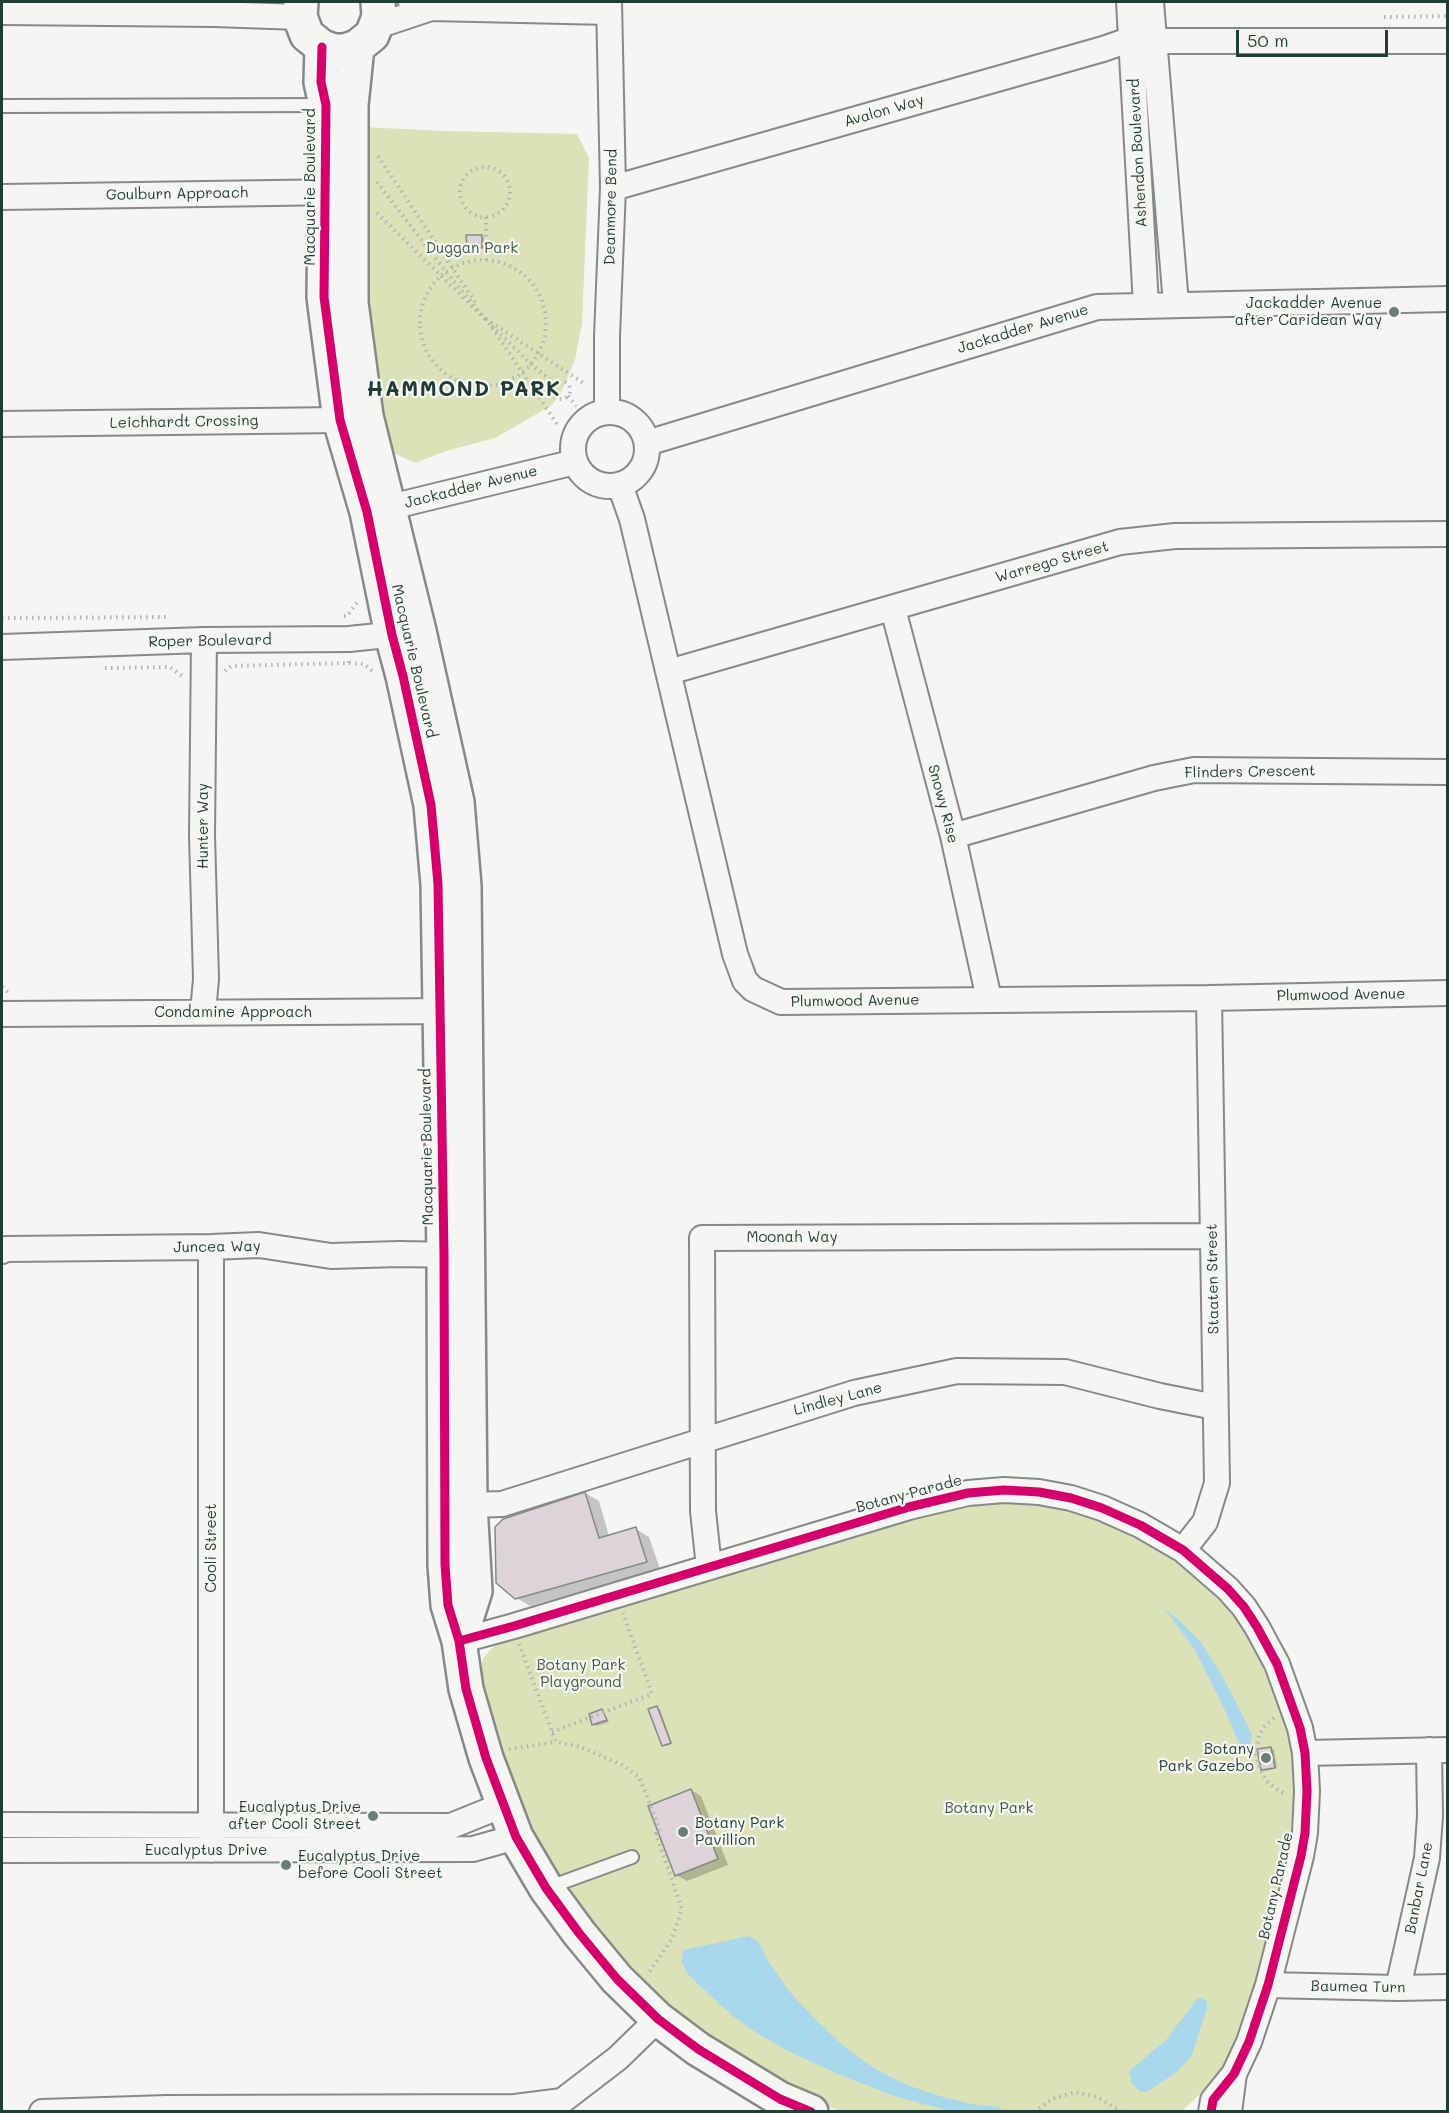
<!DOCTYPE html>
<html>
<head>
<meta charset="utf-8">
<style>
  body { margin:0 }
  #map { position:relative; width:1449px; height:2113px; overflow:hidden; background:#f5f5f3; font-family:Mali,sans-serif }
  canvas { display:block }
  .frame { position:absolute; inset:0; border:3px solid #1f3d34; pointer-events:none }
  .scale { position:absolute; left:1236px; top:30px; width:152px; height:27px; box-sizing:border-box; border:3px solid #1f3d34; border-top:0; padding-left:8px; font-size:18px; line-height:21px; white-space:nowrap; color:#1f3d34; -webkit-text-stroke:4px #f6f6f2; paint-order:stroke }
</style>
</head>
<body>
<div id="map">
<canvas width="1449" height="2113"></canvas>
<div class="frame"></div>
<div class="scale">50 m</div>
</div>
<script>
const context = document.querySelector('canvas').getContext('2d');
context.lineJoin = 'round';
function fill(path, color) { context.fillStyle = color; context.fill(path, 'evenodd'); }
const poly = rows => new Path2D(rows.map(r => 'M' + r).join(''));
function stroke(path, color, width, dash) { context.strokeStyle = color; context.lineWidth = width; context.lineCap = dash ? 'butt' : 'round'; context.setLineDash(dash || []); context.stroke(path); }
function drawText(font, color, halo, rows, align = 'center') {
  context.font = font + ' Mali,sans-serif'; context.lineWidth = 4.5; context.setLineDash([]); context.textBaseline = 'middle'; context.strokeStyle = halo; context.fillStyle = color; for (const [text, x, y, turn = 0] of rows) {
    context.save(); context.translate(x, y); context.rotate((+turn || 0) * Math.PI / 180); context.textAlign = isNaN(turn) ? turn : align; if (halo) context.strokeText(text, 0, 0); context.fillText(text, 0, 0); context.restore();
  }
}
const green = poly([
  [361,127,445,131,577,134,589,158,582,323,575,360,559,397,549,407,495,438,446,451,415,463,383,448,363,351],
  [1007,1500,1051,1505,1085,1513,1119,1525,1177,1558,1227,1602,1263,1656,1294,1743,1298,1793,1293,1848,1248,2018,1224,2072,1182,2111,840,2111,788,2091,684,2026,573,1911,501,1777,480,1675,483,1658,500,1640,962,1503]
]);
const water = poly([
  [1164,1608,1179,1620,1201,1642,1224,1679,1252,1734,1250,1749,1240,1746,1224,1708,1195,1650],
  [748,1936,758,1941,769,1962,789,1991,817,2021,846,2048,877,2070,907,2085,943,2097,977,2105,999,2107,1003,2111,951,2111,897,2097,840,2075,786,2050,755,2032,733,2016,699,1985,688,1974,681,1961,683,1951,688,1949],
  [1201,1998,1207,2001,1207,2008,1192,2055,1177,2072,1147,2092,1141,2092,1132,2084,1129,2071,1166,2040,1197,1999]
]);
const shadow = poly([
  [482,236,484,238,484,248,468,247],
  [585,1493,599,1501,609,1536,636,1529,649,1537,660,1569,530,1606,515,1597],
  [657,1708,660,1709,672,1744,666,1746,663,1745],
  [602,1711,609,1722,596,1726,594,1724],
  [1271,1748,1274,1750,1277,1768,1265,1771,1262,1769],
  [691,1790,701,1796,728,1865,687,1881,676,1875]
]);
const building = poly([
  [466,235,482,235,482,248,467,248,466,235],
  [585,1492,599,1538,636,1527,647,1562,515,1599,496,1583,495,1527,503,1519,585,1492],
  [657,1706,671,1743,662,1746,648,1709,657,1706],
  [602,1709,607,1720,592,1725,589,1714,602,1709],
  [1271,1747,1275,1768,1261,1770,1257,1749,1271,1747],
  [691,1789,718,1859,675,1876,648,1806,691,1789]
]);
const path = poly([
  [1384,17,1448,16],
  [378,156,477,305],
  '460 192a25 25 0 1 1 50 0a25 25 0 1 1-50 0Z',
  [377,213,487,321,446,272,377,182],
  [486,217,486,260],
  '420 323a63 63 0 1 1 126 0a63 63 0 1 1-126 0Z',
  [486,319,585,384],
  [489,323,559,427],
  [492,326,531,364,555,384],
  '552 390a9 9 0 1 1 18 0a9 9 0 1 1-18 0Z',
  [568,396,576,406],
  [344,616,347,616,359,600],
  [2,618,169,617],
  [349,663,364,664,375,673],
  [105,668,170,667,182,676],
  [225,671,231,666,349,663,349,661],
  [2,987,9,993],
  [519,1644,556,1742,581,1747,622,1765,639,1777,650,1804,660,1832,656,1834,682,1909,672,1939,647,1975],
  [1274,1718,1264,1727,1259,1735,1256,1751,1257,1759,1263,1775,1268,1782,1275,1788,1285,1794],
  [552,1732,652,1694,623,1613],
  [509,1749,556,1742],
  [1034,2112,1052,2099,1076,2092,1097,2097,1122,2112]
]);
const lane = poly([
  [2,106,324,105],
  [547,1888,632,1857]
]);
const street = poly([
  [411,2,431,8,609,12],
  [1129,2,1146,305],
  [1151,2,1176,304],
  [2,12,214,14,300,17],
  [377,26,431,8],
  [613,188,1103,49,1132,39,1154,41,1448,41],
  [2,197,341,192],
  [607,412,607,336,613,188,609,2],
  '573 449a37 37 0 1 1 74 0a37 37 0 1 1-74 0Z',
  [2,424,340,420,356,417],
  [647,443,1097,307,1448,299],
  [620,485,632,519,735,954,745,981,753,989,781,1002,1209,998,1448,993],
  [374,511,575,462],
  [893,609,953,836,989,999],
  [2,647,204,640,349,639,407,633],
  [669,672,1120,542,1175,536,1448,534],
  [953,836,1154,778,1194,770,1448,772],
  [203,1012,206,979,202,835,204,640],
  [2,1014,455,1011],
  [211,1247,211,1850],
  [2,1251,6,1249,211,1247,259,1245,331,1256,399,1254,460,1255],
  [470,1505,502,1504,854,1393,957,1371,1065,1372,1160,1396,1215,1407],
  [1183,1550,1205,1522,1217,1483,1209,998],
  [709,1567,703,1511,702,1238,1212,1236],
  [459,1641,514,1626,909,1507,968,1493,1004,1490,1039,1492,1071,1498,1102,1508,1140,1525,1183,1550,1228,1589,1244,1607,1257,1627,1277,1664,1300,1728,1305,1753,1307,1791,1305,1833,1301,1856,1268,1985,1249,2042,1234,2074,1213,2100,1211,2112],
  [1305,1753,1448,1750],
  [2,1825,451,1826,503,1805],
  [2,1850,473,1849,516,1837],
  [1268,1985,1398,1988,1448,1987],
  [1398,1988,1427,1858,1430,1816,1429,1750],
  [42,2112,167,2108,515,2107,562,2101,618,2058,658,2019],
  [1229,2112,1234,2074]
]);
const secondary = poly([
  [301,2,300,17,307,35,322,47,334,51,345,51,357,47,372,35,379,17,378,2],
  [322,47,321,82,326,105,324,297,340,420,367,512,392,635,403,676,431,805,438,884,444,1255,445,1565,448,1605,459,1641,466,1689,486,1758,516,1837,546,1888,579,1933,617,1979,658,2019,698,2049,780,2099,811,2112],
  [357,47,351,105,351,303,366,416,419,631,457,802,464,886,470,1505,475,1591,459,1641]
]);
const cycleway = poly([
  [322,47,321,82,326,105,324,297,340,420,367,512,392,635,403,676,431,805,438,884,444,1255,445,1565,448,1605,459,1641,466,1689,486,1758,516,1837,546,1888,579,1933,617,1979,658,2019,698,2049,780,2099,811,2112],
  [459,1641,514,1626,909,1507,968,1493,1004,1490,1039,1492,1071,1498,1102,1508,1140,1525,1183,1550,1228,1589,1244,1607,1257,1627,1277,1664,1300,1728,1305,1753,1307,1791,1305,1833,1301,1856,1268,1985,1249,2042,1234,2074,1213,2100,1211,2112]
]);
const markers = [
  [1394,312,6,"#6a7d77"],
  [1266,1758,6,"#6a7d77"],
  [373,1816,6,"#6a7d77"],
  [683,1832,6,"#6a7d77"],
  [286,1865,6,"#6a7d77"]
];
const streetNames = [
  ["Avalon Way",884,111,-16],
  ["Ashendon Boulevard",1138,153,-93],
  ["Macquarie Boulevard",310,187,-90],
  ["Goulburn Approach",177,194,-1],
  ["Deanmore Bend",611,207,-89],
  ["Jackadder Avenue",1023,329,-17],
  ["Leichhardt Crossing",184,422,-1],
  ["Jackadder Avenue",471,487,-14],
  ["Warrego Street",1052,562,-16],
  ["Roper Boulevard",210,641,-1],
  ["Macquarie Boulevard",414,661,77],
  ["Flinders Crescent",1250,772,-1],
  ["Snowy Rise",943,804,75],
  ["Hunter Way",203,826,-90],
  ["Plumwood Avenue",1341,995,-1],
  ["Plumwood Avenue",855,1001,-1],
  ["Condamine Approach",233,1012],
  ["Macquarie Boulevard",427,1147,-91],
  ["Moonah Way",792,1237],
  ["Juncea Way",217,1247,-1],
  ["Staaten Street",1213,1279,-91],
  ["Lindley Lane",838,1399,-15],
  ["Botany Parade",909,1494,-15],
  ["Cooli Street",211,1548,-90],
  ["Eucalyptus Drive",206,1850],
  ["Botany Parade",1276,1886,-77],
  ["Banbar Lane",1419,1888,-79],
  ["Baumea Turn",1358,1987,1]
];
const parkNames = [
  ["Duggan Park",472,248],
  ["Botany Park",581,1665],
  ["Playground",581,1682],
  ["Botany Park",989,1808]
];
const poiNames = [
  ["Jackadder Avenue",1382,303],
  ["after Caridean Way",1382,320],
  ["Botany",1254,1749],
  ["Park Gazebo",1254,1766],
  ["Eucalyptus Drive",361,1807],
  ["after Cooli Street",361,1824],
  ["Botany Park",695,1823,"left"],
  ["Pavillion",695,1840,"left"],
  ["Eucalyptus Drive",298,1856,"left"],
  ["before Cooli Street",298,1873,"left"]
];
const districtNames = [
  ["HAMMOND PARK",464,390]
];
fill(green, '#dce2b7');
fill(water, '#a9d8ec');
fill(shadow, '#0003');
fill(building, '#ddd3d8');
stroke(building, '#858a88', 1.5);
stroke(lane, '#858a88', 16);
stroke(street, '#858a88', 28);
stroke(secondary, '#858a88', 38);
stroke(path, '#b0b4b2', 4, [1.5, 4.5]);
stroke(lane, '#f5f5f3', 12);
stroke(street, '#f5f5f3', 24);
stroke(secondary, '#f5f5f3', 33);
stroke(cycleway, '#d6006c', 9);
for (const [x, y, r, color] of markers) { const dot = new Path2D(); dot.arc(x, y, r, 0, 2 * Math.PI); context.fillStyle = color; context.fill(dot); stroke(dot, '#f6f6f2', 2); }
drawText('15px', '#1f3d34', '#f6f6f2', streetNames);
drawText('15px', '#415b44', '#f6f6f2', parkNames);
drawText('15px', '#1f3d34', '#f6f6f2', poiNames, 'right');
context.letterSpacing = '1.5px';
drawText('bold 21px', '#1f3d34', '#f6f6f2', districtNames);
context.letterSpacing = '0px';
</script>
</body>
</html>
